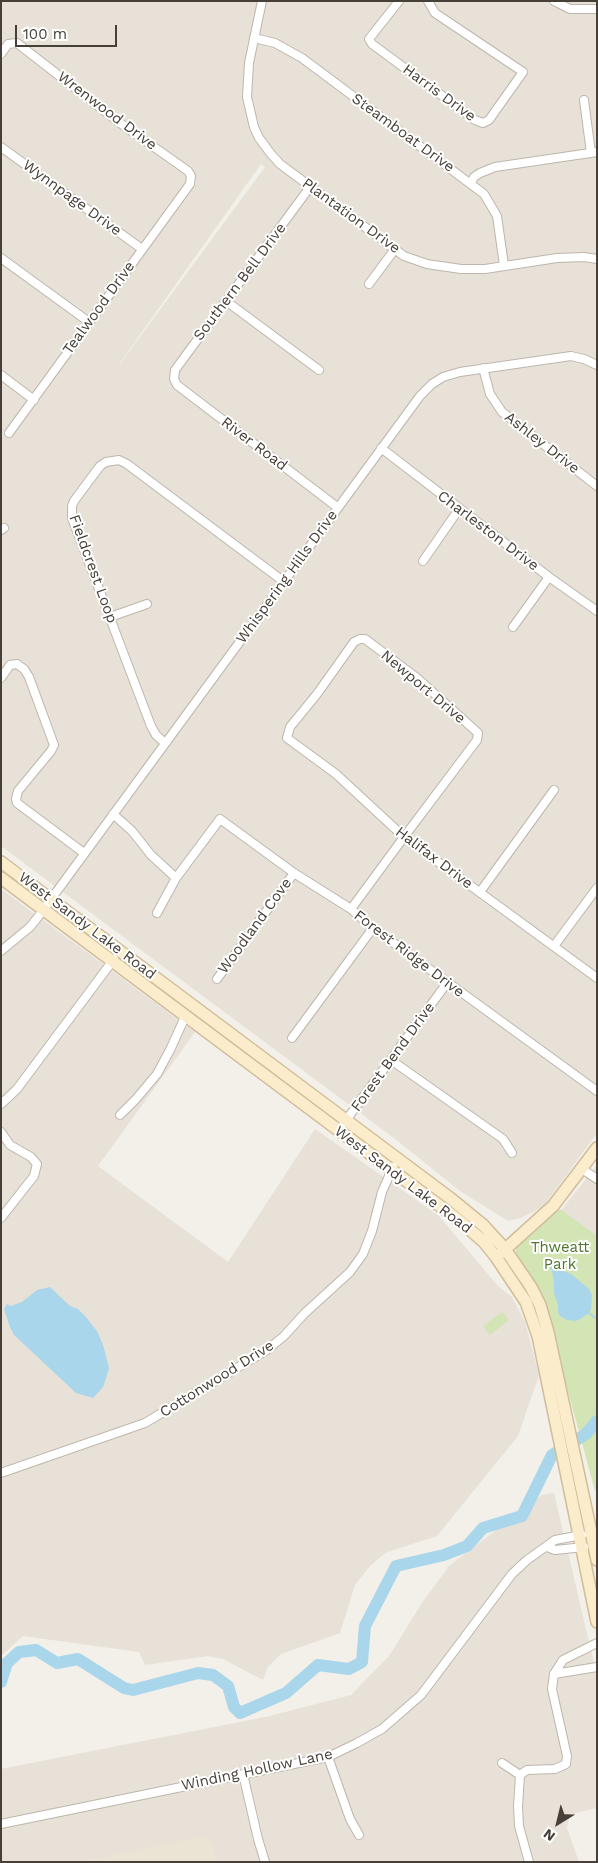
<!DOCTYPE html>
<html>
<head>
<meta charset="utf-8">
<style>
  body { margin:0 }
  #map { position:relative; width:598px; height:1863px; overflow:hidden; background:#f3efe9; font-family:"Work Sans",sans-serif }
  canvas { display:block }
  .frame { position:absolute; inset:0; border:2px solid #474038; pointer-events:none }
  .north { position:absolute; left:533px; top:1798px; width:50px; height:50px; -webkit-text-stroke:4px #fff; paint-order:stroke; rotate:216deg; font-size:14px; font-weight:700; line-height:20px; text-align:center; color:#474038 }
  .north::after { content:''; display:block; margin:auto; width:18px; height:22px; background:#474038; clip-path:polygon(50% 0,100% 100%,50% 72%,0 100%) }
  .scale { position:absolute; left:15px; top:25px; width:102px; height:22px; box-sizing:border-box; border:2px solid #474038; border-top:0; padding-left:6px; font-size:15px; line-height:18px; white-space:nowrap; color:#474038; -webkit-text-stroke:4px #fff; paint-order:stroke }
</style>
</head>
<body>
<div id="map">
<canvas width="598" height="1863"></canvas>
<div class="frame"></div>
<div class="north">N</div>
<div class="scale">100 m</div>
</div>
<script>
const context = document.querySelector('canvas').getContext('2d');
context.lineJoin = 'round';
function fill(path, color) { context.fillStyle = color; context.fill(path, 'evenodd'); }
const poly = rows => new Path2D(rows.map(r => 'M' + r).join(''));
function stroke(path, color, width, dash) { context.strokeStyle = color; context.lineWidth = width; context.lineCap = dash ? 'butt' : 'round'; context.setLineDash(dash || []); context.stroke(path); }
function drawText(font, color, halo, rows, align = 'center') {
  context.font = font + ' "Work Sans",sans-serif'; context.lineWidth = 4; context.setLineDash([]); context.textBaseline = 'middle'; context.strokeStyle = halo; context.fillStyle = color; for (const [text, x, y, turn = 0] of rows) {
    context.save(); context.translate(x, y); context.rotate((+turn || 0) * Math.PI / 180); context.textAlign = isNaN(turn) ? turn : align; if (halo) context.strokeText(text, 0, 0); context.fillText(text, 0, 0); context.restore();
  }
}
const residential = poly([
  [1,1,597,1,597,1133,543,1207,521,1218,508,1221,460,1191,394,1138,1,846],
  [261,164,265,167,120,364,120,363],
  [1,889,195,1032,98,1166,228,1262,315,1129,439,1216,498,1286,512,1297,525,1322,539,1375,518,1436,437,1536,385,1553,370,1566,355,1585,340,1633,281,1654,268,1667,263,1680,223,1659,208,1656,145,1665,139,1652,23,1636,1,1656],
  [597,1165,597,1249,556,1217],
  [554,1493,597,1676,597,1808,576,1813,569,1817,567,1828,579,1862,1,1862,1,1769,270,1716,351,1695,389,1656,422,1603,449,1566,542,1495]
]);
const education = poly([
  [203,1837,212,1845,218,1862,79,1862]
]);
const green = poly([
  [560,1209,597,1236,597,1491,595,1491,543,1299,515,1254,517,1246],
  [502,1312,509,1320,490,1335,483,1326]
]);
const water = poly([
  [550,1261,555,1261,563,1271,571,1274,589,1289,592,1295,591,1309,589,1313,582,1318,576,1321,567,1320,560,1316,558,1312,558,1305,554,1293,554,1283,552,1270,549,1267],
  [50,1287,70,1306,78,1309,85,1316,97,1331,103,1345,109,1368,107,1375,103,1387,93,1398,76,1393,14,1335,10,1327,4,1309,7,1304,11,1306,22,1302,37,1290]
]);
const stream = poly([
  [589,1313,595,1318]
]);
const river = poly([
  [1,1682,7,1663,19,1652,36,1650,57,1663,78,1659,124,1688,133,1690,198,1673,213,1675,228,1686,234,1707,240,1713,286,1693,318,1665,349,1669,362,1662,365,1626,396,1566,444,1555,467,1546,483,1528,522,1516,552,1455,586,1434,597,1421]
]);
const street = poly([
  [262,1,249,63,247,97,254,127,259,138,271,154,280,164,404,256,427,264,461,269,485,269,557,258,584,257,597,259],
  [399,1,369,39,372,44,475,120,483,123,489,120,523,72,435,13,428,1],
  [554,1,570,9,597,9],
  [254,38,275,43,302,58,484,194,497,216,504,265],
  [1,54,8,44,17,43,120,123,188,171,191,176,190,184,9,433],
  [584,100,591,153],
  [1,147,142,249],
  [471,183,474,177,480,173,495,167,597,152],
  [310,187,175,370,174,379,177,385,337,507],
  [1,258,89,322],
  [369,284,395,249],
  [226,301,319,370],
  [483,368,490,394,502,412,597,486],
  [1,375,34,400],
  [381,448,549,577,597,611],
  [1,530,4,528],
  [423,561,459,509],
  [110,617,147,604],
  [513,627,549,577],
  [1,678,10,665,17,664,24,669,29,677,54,745,51,751,18,791,16,799,17,803,84,853],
  [165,743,156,735,151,726,72,518,72,506,74,501,100,466,106,462,119,460,127,464,283,581],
  [113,814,132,831,151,855,176,878],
  [480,892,554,790],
  [351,909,404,837,477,740,478,733,417,678,365,639,360,639,354,642,317,694,290,727,287,738,336,774,404,837,597,978],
  [157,913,176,878,220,819,294,873,351,909,373,928,597,1091],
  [554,946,597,888],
  [1,951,30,927,38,917,420,396,432,384,443,377,460,372,571,356,584,359,597,365],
  [217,979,294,873],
  [292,1038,373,928],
  [391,1060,503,1139,512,1153],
  [1,1104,17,1089,114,959],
  [120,1115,136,1099,157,1074,170,1050,185,1017],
  [344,1123,447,983],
  [1,1132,10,1145,31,1157,37,1164,34,1176,1,1218],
  [582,1169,597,1179],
  [1,1473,145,1423,267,1350,284,1336,305,1313,350,1272,363,1254,372,1231,382,1192,393,1167],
  [547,1547,555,1550,584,1547],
  [554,1674,597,1667],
  [328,1757,350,1819,359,1835],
  [502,1763,520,1775],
  [243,1774,258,1839,265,1862],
  [1,1824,328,1757,357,1743,382,1729,421,1695,512,1574,527,1560,555,1540,582,1535],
  [529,1862,519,1826,518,1806,520,1775,527,1770,555,1769,566,1764,567,1756,552,1689,554,1674,563,1660,597,1643]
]);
const secondary = poly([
  [1,862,450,1198,483,1225,505,1249,531,1287,540,1305,548,1332,597,1560],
  [1,878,460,1221,484,1242,496,1257,526,1302,538,1336,597,1622],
  [501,1253,553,1206,597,1148]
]);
const streetNames = [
  ["Harris Drive",439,93,36],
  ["Wrenwood Drive",107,111,37],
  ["Steamboat Drive",403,133,36],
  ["Wynnpage Drive",72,198,36],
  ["Plantation Drive",351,216,36],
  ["Southern Bell Drive",240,282,-53],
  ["Tealwood Drive",99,308,-54],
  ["Ashley Drive",542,443,38],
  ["River Road",254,444,37],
  ["Charleston Drive",488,531,37],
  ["Fieldcrest Loop",93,569,70],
  ["Whispering Hills Drive",287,577,-54],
  ["Newport Drive",423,687,40],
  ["Halifax Drive",434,858,37],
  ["West Sandy Lake Road",87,926,37],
  ["Woodland Cove",255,926,-54],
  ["Forest Ridge Drive",409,954,37],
  ["Forest Bend Drive",393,1057,-54],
  ["West Sandy Lake Road",403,1180,37],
  ["Cottonwood Drive",217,1379,-32],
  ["Winding Hollow Lane",257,1770,-12]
];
const parkNames = [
  ["Thweatt",560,1248],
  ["Park",560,1265]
];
fill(residential, '#e7e1d8');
fill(education, '#ebe3d4');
fill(green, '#d3e4b5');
fill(water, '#aad6eb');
stroke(stream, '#aad6eb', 2);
stroke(river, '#aad6eb', 12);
stroke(street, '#beb6ac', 10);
stroke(secondary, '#d0be9c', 14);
stroke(street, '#fff', 8);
stroke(secondary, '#fbeccc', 11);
drawText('15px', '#474038', '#fff', streetNames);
drawText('15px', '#4f752f', '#fff', parkNames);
</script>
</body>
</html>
